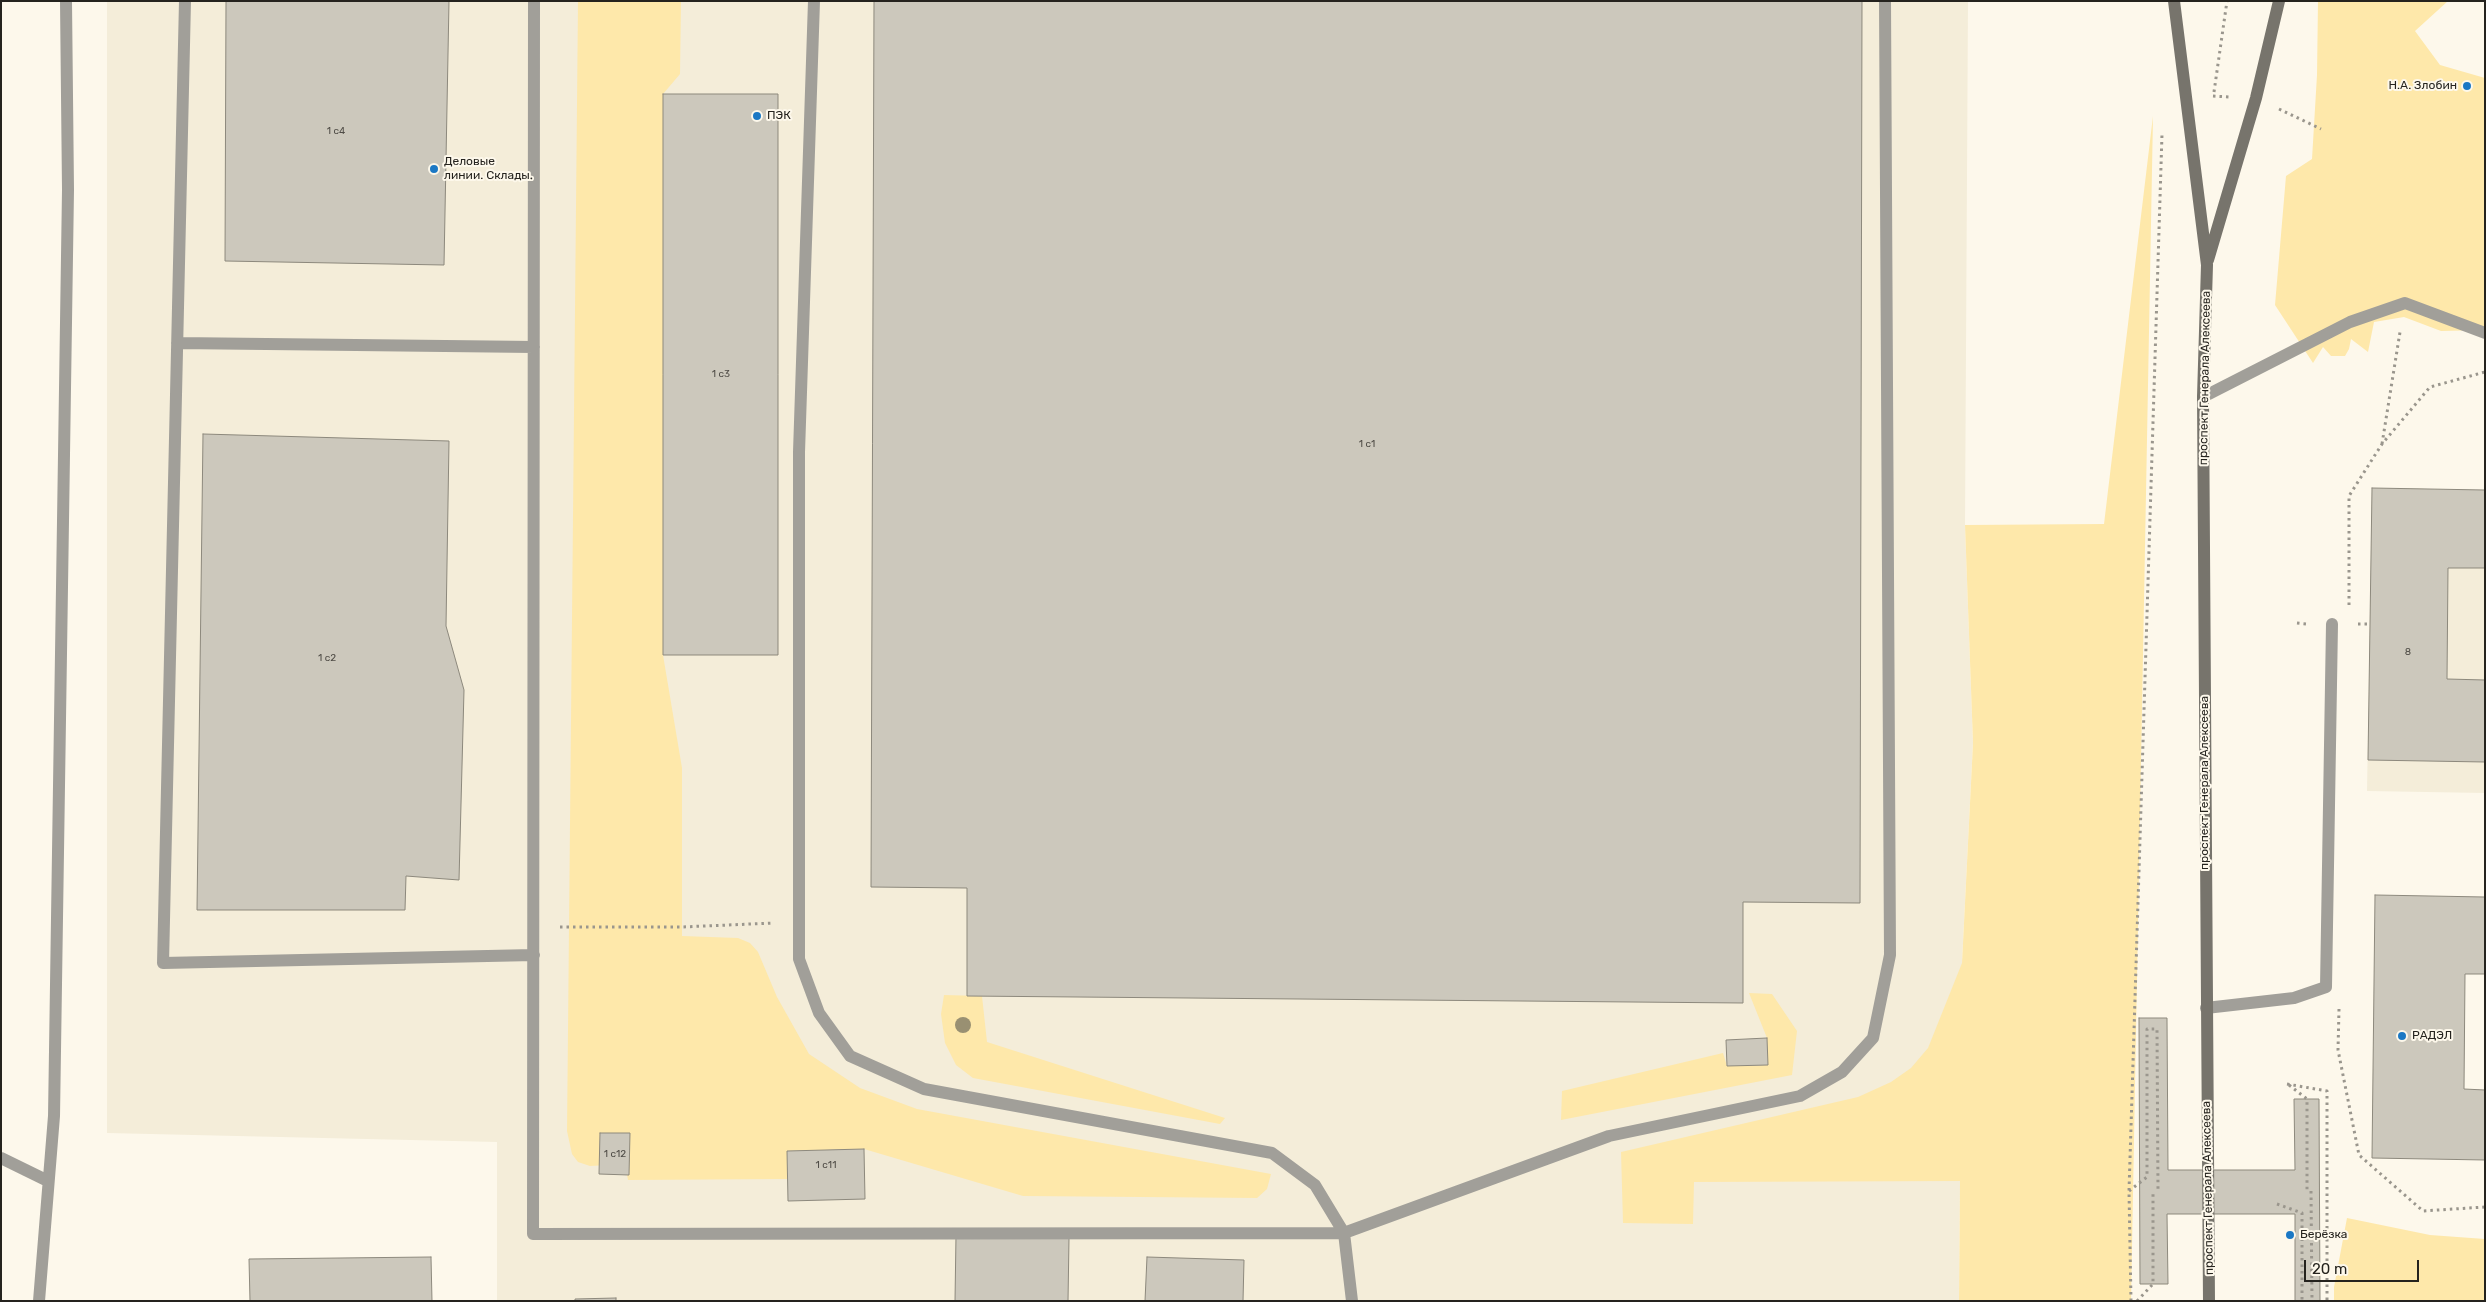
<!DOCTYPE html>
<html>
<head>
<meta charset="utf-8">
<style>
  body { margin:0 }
  #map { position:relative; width:2486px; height:1302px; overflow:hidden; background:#fdf8eb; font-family:Rubik,sans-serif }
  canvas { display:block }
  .frame { position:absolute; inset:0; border:2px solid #25231e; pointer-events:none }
  .scale { position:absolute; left:2304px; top:1260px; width:115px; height:22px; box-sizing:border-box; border:2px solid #25231e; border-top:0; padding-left:6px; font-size:15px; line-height:18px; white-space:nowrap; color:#25231e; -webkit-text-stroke:4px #fdf8eb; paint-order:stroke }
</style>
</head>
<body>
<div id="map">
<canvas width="2486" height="1302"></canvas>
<div class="frame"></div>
<div class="scale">20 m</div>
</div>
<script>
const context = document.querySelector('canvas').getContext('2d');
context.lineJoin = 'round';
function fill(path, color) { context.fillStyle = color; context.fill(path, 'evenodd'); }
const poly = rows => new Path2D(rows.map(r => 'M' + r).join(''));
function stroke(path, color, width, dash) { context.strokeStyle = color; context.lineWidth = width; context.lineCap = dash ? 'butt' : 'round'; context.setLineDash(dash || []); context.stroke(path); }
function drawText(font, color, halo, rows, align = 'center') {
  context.font = font + ' Rubik,sans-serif'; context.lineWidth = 4; context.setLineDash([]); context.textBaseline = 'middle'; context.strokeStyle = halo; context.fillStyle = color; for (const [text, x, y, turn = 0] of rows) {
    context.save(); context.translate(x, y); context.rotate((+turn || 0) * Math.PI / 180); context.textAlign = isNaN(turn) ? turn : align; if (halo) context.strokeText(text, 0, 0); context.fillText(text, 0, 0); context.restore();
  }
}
const built = poly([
  [107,1,1968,1,1965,525,1973,743,1962,963,1959,1301,497,1301,497,1142,107,1133],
  [2372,488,2485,490,2485,793,2367,791]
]);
const green = poly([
  [578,1,681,1,680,74,663,94,663,655,682,768,682,936,738,938,750,943,758,952,777,997,809,1054,860,1088,917,1109,1271,1174,1267,1189,1257,1198,1023,1196,864,1149,787,1151,787,1179,628,1180,625,1164,590,1166,578,1162,572,1154,567,1131],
  [2318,1,2448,1,2415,31,2440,65,2485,78,2485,330,2441,331,2404,317,2374,322,2368,352,2351,339,2349,349,2345,356,2331,356,2323,347,2313,363,2275,305,2286,176,2312,159,2317,75],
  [2153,116,2131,1301,1959,1301,1960,1181,1694,1182,1693,1224,1623,1223,1621,1152,1858,1097,1891,1082,1911,1068,1928,1048,1962,963,1973,743,1965,525,2104,524],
  [1749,993,1772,994,1797,1031,1792,1075,1561,1120,1562,1091,1723,1053,1727,1066,1767,1065,1767,1038],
  [944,995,982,996,987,1042,1225,1118,1220,1124,973,1078,956,1065,945,1043,941,1014],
  [2347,1218,2430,1235,2485,1239,2485,1301,2334,1301,2334,1287]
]);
const building = poly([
  [226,1,449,1,444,265,225,261,226,1],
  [874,1,1862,1,1860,903,1743,902,1743,1003,967,996,967,888,871,887,874,1],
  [663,94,778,94,778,655,663,655,663,94],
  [203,434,449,441,446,626,464,690,459,880,406,876,405,910,197,910,203,434],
  [2372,488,2485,490,2485,568,2448,568,2447,679,2485,680,2485,762,2368,760,2372,488],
  [2375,895,2485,897,2485,974,2465,974,2464,1089,2485,1090,2485,1160,2372,1158,2375,895],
  [2139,1018,2167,1018,2168,1170,2295,1170,2294,1099,2319,1099,2320,1301,2295,1301,2295,1214,2167,1214,2168,1284,2140,1284,2139,1018],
  [1767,1038,1768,1065,1727,1066,1726,1040,1767,1038],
  [600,1133,630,1133,629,1175,599,1174,600,1133],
  [864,1149,865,1199,788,1201,787,1151,864,1149],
  [956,1236,1069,1238,1068,1301,955,1301,956,1236],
  [431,1257,432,1301,250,1301,249,1259,431,1257],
  [1147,1257,1244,1260,1243,1301,1145,1301,1147,1257],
  [616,1298,616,1301,575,1301,575,1299,616,1298]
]);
const path = poly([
  [2214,92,2227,1],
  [2213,96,2230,97],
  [2279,109,2321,129],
  [2382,444,2400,332],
  [2349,605,2349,496,2382,444,2430,387,2485,372],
  [2297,623,2307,624],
  [2358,624,2370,624],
  [560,927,682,927,774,923],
  [2339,1009,2338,1050,2359,1155,2423,1211,2485,1207],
  [2287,1084,2327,1091,2327,1301],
  [2289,1085,2307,1099,2307,1191],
  [2129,1191,2147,1177,2147,1029,2157,1029,2158,1191],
  [2311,1191,2312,1301],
  [2277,1204,2302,1213,2302,1301],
  [2131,1301,2129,1191,2162,134],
  [2137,1301,2153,1284,2153,1191]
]);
const lane = poly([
  [185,1,163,963,534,955],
  [534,1,533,1234,1344,1233,1609,1136,1800,1096,1842,1072,1873,1038,1890,955,1885,1],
  [814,1,799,452,799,959,819,1013,850,1056,924,1089,1272,1153,1315,1185,1344,1233,1352,1301],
  [177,343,534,347],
  [2203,397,2350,322,2405,303,2485,333],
  [2206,1008,2294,998,2326,987,2332,624],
  [1,1158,48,1181],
  [39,1301,54,1116,68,190,66,1]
]);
const secondary = poly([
  [2174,1,2207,265,2203,397,2209,1301],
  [2208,260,2256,98,2279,1]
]);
const trees = [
  [963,1025]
];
const markers = [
  [2467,86,5,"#1b78c4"],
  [757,116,5,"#1b78c4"],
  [434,169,5,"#1b78c4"],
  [2402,1036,5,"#1b78c4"],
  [2290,1235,5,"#1b78c4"]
];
const numberNames = [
  ["1 с4",336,131],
  ["1 с3",721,374],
  ["1 с1",1367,444],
  ["8",2408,652],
  ["1 с2",327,658],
  ["1 с12",615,1154],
  ["1 с11",826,1165]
];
const poiNames = [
  ["Н.А. Злобин",2457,86,"right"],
  ["ПЭК",767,116],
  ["Деловые",444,162],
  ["линии. Склады.",444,176],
  ["РАДЭЛ",2412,1036],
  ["Берёзка",2300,1235]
];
const streetNames = [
  ["проспект Генерала Алексеева",2205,378,-89],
  ["проспект Генерала Алексеева",2205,783,-90],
  ["проспект Генерала Алексеева",2208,1188,-91]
];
fill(built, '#f4edd9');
fill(green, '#fee8aa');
fill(building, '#ccc8bc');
stroke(building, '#8d897d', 1);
stroke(path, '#9a968d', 3, [2.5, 4]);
stroke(lane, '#a19f99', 12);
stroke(secondary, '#77746c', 12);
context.fillStyle = '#999072';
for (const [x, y] of trees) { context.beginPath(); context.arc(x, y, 8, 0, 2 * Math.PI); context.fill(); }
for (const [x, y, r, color] of markers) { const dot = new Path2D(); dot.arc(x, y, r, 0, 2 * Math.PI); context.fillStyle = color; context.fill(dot); stroke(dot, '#fdf8eb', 2); }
drawText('10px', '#4f4c46', null, numberNames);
drawText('12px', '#25231e', '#fdf8eb', poiNames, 'left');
drawText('12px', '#25231e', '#fdf8eb', streetNames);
</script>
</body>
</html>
